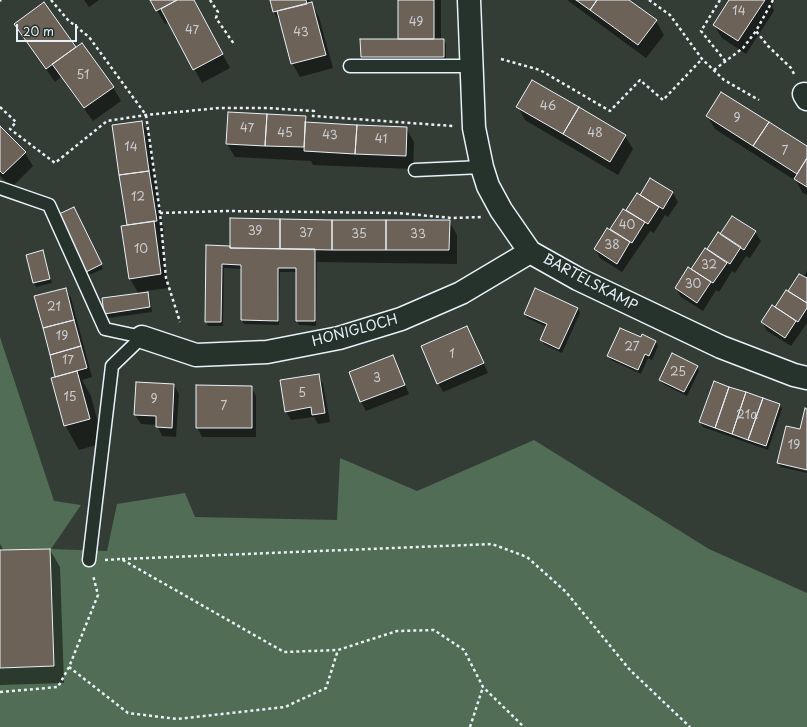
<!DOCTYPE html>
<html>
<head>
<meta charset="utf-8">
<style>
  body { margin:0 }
  #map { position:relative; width:807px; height:727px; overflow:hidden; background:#343c36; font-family:"Playpen Sans",sans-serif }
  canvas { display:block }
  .scale { position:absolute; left:16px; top:24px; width:61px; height:18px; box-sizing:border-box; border:2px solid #e8f1f8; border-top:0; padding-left:5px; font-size:12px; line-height:14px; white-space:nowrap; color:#e8f1f8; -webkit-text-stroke:3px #26332d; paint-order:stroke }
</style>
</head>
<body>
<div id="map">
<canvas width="807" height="727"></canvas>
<div class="scale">20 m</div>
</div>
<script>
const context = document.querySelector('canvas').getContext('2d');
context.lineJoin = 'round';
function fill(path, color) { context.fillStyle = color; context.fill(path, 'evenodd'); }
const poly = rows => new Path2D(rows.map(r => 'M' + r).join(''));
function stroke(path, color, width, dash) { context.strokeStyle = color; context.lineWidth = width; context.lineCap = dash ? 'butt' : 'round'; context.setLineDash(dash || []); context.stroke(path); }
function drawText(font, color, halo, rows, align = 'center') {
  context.font = font + ' "Playpen Sans",sans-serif'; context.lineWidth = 3.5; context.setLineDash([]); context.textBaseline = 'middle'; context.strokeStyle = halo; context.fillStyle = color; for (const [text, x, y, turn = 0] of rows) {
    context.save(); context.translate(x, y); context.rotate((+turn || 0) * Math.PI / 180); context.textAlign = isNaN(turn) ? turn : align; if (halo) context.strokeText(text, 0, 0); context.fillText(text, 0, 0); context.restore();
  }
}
const green = poly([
  [0,337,54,501,81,505,51,549,107,551,117,504,185,493,195,517,337,520,340,458,417,491,534,440,709,549,807,593,807,727,0,727]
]);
const shadow = poly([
  [84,0,99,0,89,7],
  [151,0,193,0,230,68,202,83,169,22,165,24],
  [271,0,309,0,319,17,333,68,300,77,292,63,281,25,274,12],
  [399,0,441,0,441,40,444,40,446,44,446,61,364,61,362,57,399,40],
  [567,0,628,0,656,21,664,35,646,58],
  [730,0,775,0,772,6,774,11,746,54,722,38,714,25],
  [44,4,76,48,113,87,121,101,93,121,61,77,55,82,15,24],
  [518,107,625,136,633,149,618,175,525,120],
  [707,116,807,147,807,195,803,193,796,181,715,129],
  [305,117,309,124,406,128,414,142,413,169,313,165,311,161,235,157,227,144],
  [142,122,149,135,164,234,161,235,168,288,146,291,150,297,152,312,108,318,105,313,139,294,130,279,128,226,113,126],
  [0,128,25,153,33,166,12,187,0,176],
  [651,179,673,193,678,202,668,217,665,215,654,233,650,231,622,272,600,258,595,249,610,231,623,210,626,212,637,194,640,196],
  [76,213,103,269,89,275,87,271],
  [732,217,755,232,761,241,750,258,746,256,735,273,732,271,719,292,716,290,703,311,681,297,676,288,707,251,718,234,720,235],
  [449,221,457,235,457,264,317,262,316,326,299,325,297,321,297,272,280,272,279,325,244,324,242,320,242,269,224,268,223,326,208,326,206,321,207,246,229,247],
  [43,252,52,283,36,287,34,282],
  [807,271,807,323,791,346,767,331,762,322,775,309,786,291,788,293,800,275,803,277],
  [66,289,71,298,92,377,82,380,91,396,103,443,79,450,65,425,57,377],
  [578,308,580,313,562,353,544,344,541,340,547,327,527,318,525,313],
  [467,327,488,373,443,392,438,383],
  [642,336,656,342,658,346,652,360,648,358,641,374,611,360,608,356,641,339],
  [393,357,409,394,366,411,361,402],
  [697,366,699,371,687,396,663,384,660,380],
  [318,375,323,384,330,422,318,424,314,417,291,420,286,411],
  [174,385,179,394,176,437,162,436,157,425,141,424,135,415],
  [251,387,256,396,256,437,202,437,197,427],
  [780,405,782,409,768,450,703,427,700,422],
  [807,410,807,473,781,467,778,463,801,430],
  [0,544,4,551,50,550,60,567,64,683,0,685]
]);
const building = poly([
  [150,0,177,0,156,11,150,0],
  [177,0,194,0,223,54,193,70,161,9,177,0],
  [270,0,306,0,307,4,273,12,270,0],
  [398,0,434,0,434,39,398,39,398,0],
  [576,0,597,0,590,10,576,0],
  [597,0,629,0,657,20,638,45,590,10,597,0],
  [729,0,765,0,738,41,713,25,729,0],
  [44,2,76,47,46,69,14,24,44,2],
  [312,2,326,55,291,64,277,11,312,2],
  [360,39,444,39,444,57,361,57,360,39],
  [82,43,114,87,84,108,52,64,82,43],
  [532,80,579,107,563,134,516,107,532,80],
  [721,92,769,122,753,146,706,116,721,92],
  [579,107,626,135,610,162,563,134,579,107],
  [228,112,267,114,265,146,226,144,228,112],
  [267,114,306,116,304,147,265,146,267,114],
  [142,121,149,171,119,175,112,125,142,121],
  [305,122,357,125,355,154,304,151,305,122],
  [769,122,807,146,807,158,797,174,753,146,769,122],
  [357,125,407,127,406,156,355,154,357,125],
  [0,126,26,152,3,174,0,171,0,126],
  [807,158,807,187,794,179,807,158],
  [149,171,157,221,127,225,119,175,149,171],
  [650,178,673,192,663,209,640,195,650,178],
  [637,193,659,207,648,224,626,210,637,193],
  [74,207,102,264,86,272,57,215,74,207],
  [623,209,645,222,632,243,610,229,623,209],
  [732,216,756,231,744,250,720,234,732,216],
  [230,218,280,219,280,249,230,248,230,218],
  [280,219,332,220,332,250,280,249,280,219],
  [332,220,386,220,386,250,332,250,332,220],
  [386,220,450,220,449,250,386,250,386,220],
  [154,221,161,274,129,279,121,226,154,221],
  [607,228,630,242,617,264,594,249,607,228],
  [718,232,741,247,730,264,707,249,718,232],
  [206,245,230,246,230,248,315,249,315,321,296,321,296,268,278,268,278,321,241,320,241,265,222,264,221,322,205,322,206,245],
  [705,248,727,263,713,283,691,269,705,248],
  [43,250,50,279,33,283,26,255,43,250],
  [688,267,711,282,697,303,675,288,688,267],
  [799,274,807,278,807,303,788,291,799,274],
  [66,288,74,320,43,328,34,296,66,288],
  [535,288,578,308,559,349,540,340,547,324,524,314,535,288],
  [786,290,807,303,807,308,798,322,775,307,786,290],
  [148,292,150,307,104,314,102,298,148,292],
  [772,305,796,321,785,338,761,322,772,305],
  [74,320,81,346,50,355,43,328,74,320],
  [467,326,484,363,437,384,421,346,467,326],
  [620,328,641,337,642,334,656,341,649,356,645,354,638,370,607,356,620,328],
  [81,346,87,368,55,377,50,355,81,346],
  [672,353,698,366,684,392,659,380,672,353],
  [393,355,405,385,360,402,349,372,393,355],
  [77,371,90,419,64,426,51,378,77,371],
  [319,374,325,413,312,415,311,407,285,412,280,380,319,374],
  [714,381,729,387,715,428,699,422,714,381],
  [136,382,174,384,172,428,156,427,156,416,134,415,136,382],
  [196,385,252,386,252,428,196,428,196,385],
  [729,387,746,392,732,434,715,428,729,387],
  [746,392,763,398,748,440,732,434,746,392],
  [763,398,780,404,766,446,748,440,763,398],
  [805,408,807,409,807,470,777,463,786,426,800,429,805,408],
  [50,549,54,666,0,668,0,550,50,549]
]);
const path = poly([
  [51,0,68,20,89,37,146,115,160,213,166,278,180,322],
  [210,0,218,12,216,18,234,44],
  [649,0,670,15,702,59,724,80,759,100],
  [720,0,701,31,726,62],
  [773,0,756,31,768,46,791,68,795,76],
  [0,1,1,0],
  [501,59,540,70,610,111,640,80,663,100,702,59],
  [714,70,743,48,756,31],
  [0,107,16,122,10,129,55,163,107,121,146,115,219,108,267,108,314,111,313,116,453,126],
  [160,213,226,211,398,213,452,218,482,217],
  [122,559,492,544,527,557,566,592,630,670,690,727],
  [105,560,121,559,284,652,338,650,397,631,434,630,464,650,483,687,524,727],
  [69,667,128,713,177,719,285,707,326,688,338,650],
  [0,692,58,687,69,667,98,595,93,575],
  [470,727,483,687]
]);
const service = poly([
  [350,66,471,66],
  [415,170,482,167],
  [0,188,49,205,105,329,142,337],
  [89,560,112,366,142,337]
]);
const minor = poly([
  [469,0,474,128,482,167,488,186,501,210,530,252,578,279,721,347,794,375,807,378],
  [804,94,807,99],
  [142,337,196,355,267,352,339,338,401,319,461,293,530,252]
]);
const numberNames = [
  ["14",739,12],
  ["49",416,23],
  ["47",192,31],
  ["43",301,33],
  ["51",83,76],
  ["46",548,107],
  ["9",737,119],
  ["47",247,129],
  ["45",285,134],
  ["48",595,134],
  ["43",330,136],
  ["41",381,140],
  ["14",131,148],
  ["7",785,152],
  ["12",138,198],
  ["40",627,226],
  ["39",255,232],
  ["37",306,234],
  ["35",359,235],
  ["33",418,235],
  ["38",612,246],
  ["10",141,250],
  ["32",709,266],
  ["30",693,285],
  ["21",54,308],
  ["19",62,337],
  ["27",632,348],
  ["1",452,355],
  ["17",68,361],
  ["25",678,373],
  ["3",377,379],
  ["5",302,394],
  ["15",70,398],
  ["9",154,400],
  ["7",224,407],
  ["21a",747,416],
  ["19",794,446]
];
const streetNames = [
  ["BARTELSKAMP",590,283,28],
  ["HONIGLOCH",355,331,-15]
];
fill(green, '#516d55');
fill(shadow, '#0007');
fill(building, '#6d6258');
stroke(building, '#e8f1f8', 1);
stroke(service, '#e8f1f8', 15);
stroke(minor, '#e8f1f8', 25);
stroke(path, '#e8f1f8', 2.5, [3, 3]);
stroke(service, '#26332d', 12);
stroke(minor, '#26332d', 22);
drawText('12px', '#c9cdd0', null, numberNames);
drawText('14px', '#e8f1f8', '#26332d', streetNames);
</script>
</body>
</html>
